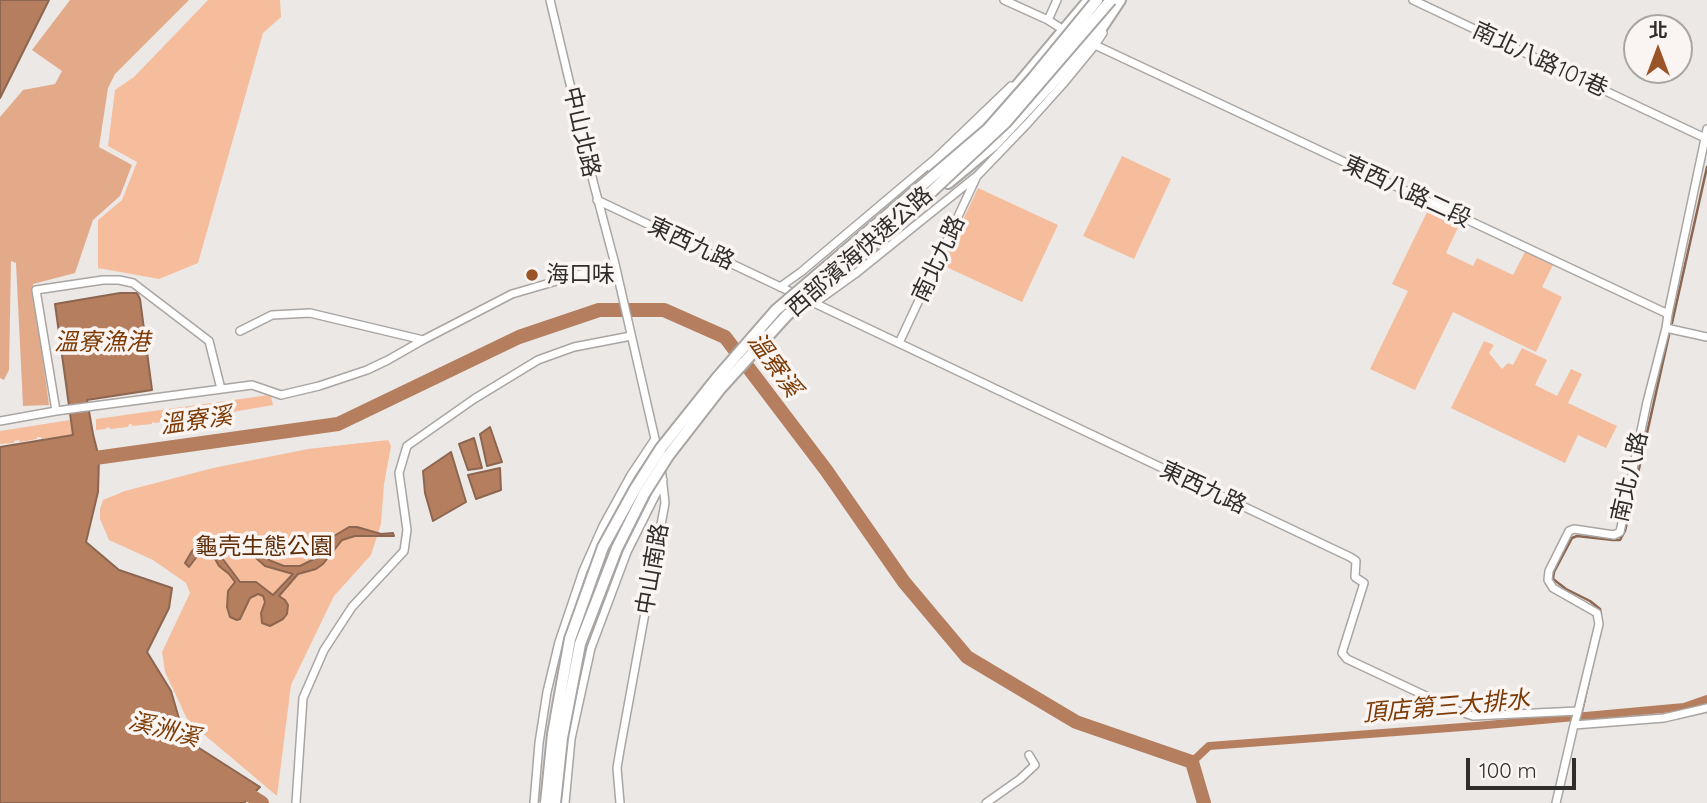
<!DOCTYPE html>
<html>
<head>
<meta charset="utf-8">
<style>
  body { margin:0 }
  #map { position:relative; width:1707px; height:803px; overflow:hidden; background:#ece8e6; font-family:Quicksand,"Noto Sans TC",sans-serif }
  canvas { display:block }
  .north { position:absolute; left:1623px; top:14px; width:70px; height:70px; box-sizing:border-box; background:#faf5f3; border:2px solid #a9a5a4; border-radius:50%; rotate:0deg; font-size:19px; font-weight:700; line-height:28px; text-align:center; color:#302e2d }
  .north::after { content:''; display:block; margin:auto; width:24px; height:32px; background:#995428; clip-path:polygon(50% 0,100% 100%,50% 72%,0 100%) }
  .scale { position:absolute; left:1466px; top:758px; width:110px; height:32px; box-sizing:border-box; border:4px solid #302e2d; border-top:0; padding-left:9px; font-size:21px; line-height:24px; white-space:nowrap; color:#302e2d; -webkit-text-stroke:5px #faf5f3; paint-order:stroke }
</style>
</head>
<body>
<div id="map">
<canvas width="1707" height="803"></canvas>
<div class="north">北</div>
<div class="scale">100 m</div>
</div>
<script>
const context = document.querySelector('canvas').getContext('2d');
context.lineJoin = 'round';
function fill(path, color) { context.fillStyle = color; context.fill(path, 'evenodd'); }
const poly = rows => new Path2D(rows.map(r => 'M' + r).join(''));
function stroke(path, color, width, dash) { context.strokeStyle = color; context.lineWidth = width; context.lineCap = dash ? 'butt' : 'round'; context.setLineDash(dash || []); context.stroke(path); }
function drawText(font, color, halo, rows, align = 'center') {
  context.font = font + ' Quicksand,"Noto Sans TC",sans-serif'; context.lineWidth = 7; context.setLineDash([]); context.textBaseline = 'middle'; context.strokeStyle = halo; context.fillStyle = color; for (const [text, x, y, turn = 0] of rows) {
    context.save(); context.translate(x, y); context.rotate((+turn || 0) * Math.PI / 180); context.textAlign = isNaN(turn) ? turn : align; if (halo) context.strokeText(text, 0, 0); context.fillText(text, 0, 0); context.restore();
  }
}
const green = poly([
  [208,0,280,0,281,17,263,33,198,263,159,279,98,268,98,220,122,200,137,162,108,146,115,90,134,77],
  [1122,156,1171,179,1134,259,1083,236],
  [978,188,1058,225,1022,302,942,265],
  [1429,208,1460,223,1446,253,1473,266,1477,258,1513,275,1525,252,1553,265,1542,287,1562,297,1536,352,1453,312,1415,390,1370,369,1408,291,1392,284],
  [1484,341,1494,345,1489,353,1502,369,1508,363,1513,365,1522,348,1547,360,1535,385,1557,396,1571,369,1582,374,1568,403,1617,426,1606,448,1578,435,1565,463,1451,408],
  [269,395,271,396,273,405,221,414,220,412,218,414,199,417,198,415,197,417,177,420,175,418,175,420,155,423,152,422,152,424,132,426,132,424,129,424,128,427,110,429,109,427,106,428,106,429,96,430,96,419],
  [70,420,73,435,41,439,41,437,37,437,37,439,20,442,19,440,14,441,14,443,0,444,0,431],
  [388,440,391,446,384,484,381,524,371,555,334,596,291,685,277,796,188,721,165,672,162,652,190,593,186,583,153,560,109,540,100,519,100,509,103,500,125,491,213,468,308,449]
]);
const forest = poly([
  [70,0,189,0,115,74,108,88,99,147,132,165,120,196,93,220,75,273,33,284,49,405,23,406,16,263,11,261,9,370,4,380,0,378,0,117,23,90,55,84,62,71,32,50]
]);
const water = poly([
  [0,0,49,0,0,98,0,0],
  [120,293,137,293,140,299,152,390,87,400,93,434,99,458,98,492,86,542,119,570,172,588,169,608,147,652,171,691,185,739,260,787,244,803,0,803,0,447,73,435,55,304,120,293],
  [490,427,502,462,487,466,480,434,490,427],
  [474,438,482,468,468,470,459,444,474,438],
  [451,452,466,502,433,521,425,493,423,471,451,452],
  [500,468,501,490,476,499,468,475,500,468],
  [349,527,357,527,381,534,393,533,394,536,355,536,342,540,323,564,316,569,298,574,279,596,285,600,288,605,287,614,283,619,270,626,262,623,261,613,265,602,263,596,258,594,250,598,240,619,237,620,230,617,227,607,228,591,235,582,229,574,219,566,210,550,198,555,189,567,185,563,192,551,203,542,209,539,226,536,239,542,271,561,284,566,300,566,316,558,334,536,349,527],
  [221,542,233,545,256,558,265,566,293,574,273,595,256,582,240,582,222,558,217,545,221,542]
]);
const stream = poly([
  [1672,323,1707,167],
  [1601,614,1600,609,1590,601,1566,589,1553,579,1554,572,1572,538,1577,536,1613,540,1620,540,1625,531,1669,335],
  [1581,716,1594,658]
]);
const canal = poly([
  [1192,762,1209,746,1476,726,1684,707,1707,699]
]);
const river = poly([
  [81,460,338,424,519,337,599,310,664,310,725,337,826,470,904,582,967,657,1076,722,1192,762,1204,803],
  [237,787,262,803]
]);
const minor = poly([
  [550,0,594,185,615,264,658,452],
  [1004,0,1048,20,1062,29],
  [1413,0,1705,138],
  [1048,20,1057,0],
  [1095,45,1668,314,1666,328,1707,337],
  [597,200,1350,557,1356,561,1355,577,1364,583,1342,653,1347,659,1458,711,1473,716,1578,711,1574,725,1664,718,1707,708],
  [780,287,801,272,935,159,1011,86],
  [816,302,855,274,978,175,1028,123,1063,84,1095,45,1103,33],
  [1668,314,1707,129],
  [240,331,272,315,310,313,423,340,512,294,615,264],
  [899,343,976,178],
  [56,411,36,290,103,280,119,280,133,283,209,341,221,389],
  [0,421,56,411,252,385,281,395,319,386,367,370,388,360,423,340],
  [1578,711,1599,624,1597,613,1553,588,1548,580,1549,571,1569,531,1574,529,1614,535,1620,532,1647,402,1666,328],
  [296,803,303,698,324,650,352,607,404,551,407,530,399,473,407,446,474,399,538,360,574,347,631,336],
  [534,803,539,743,547,692,559,642,583,571,603,526,631,475,655,439],
  [565,803,571,739,591,648,627,552,663,480],
  [620,803,617,768,620,750,665,503,661,467],
  [986,803,1020,779,1035,765,1029,755],
  [1556,803,1574,725]
]);
const highway = poly([
  [933,170,1000,106,1089,0],
  [948,183,994,145,1058,77,1100,30,1120,0]
]);
const highwayBridge = poly([
  [546,803,553,734,570,639,603,547,635,489,661,448,716,379,776,310,988,129,1033,78,1097,0],
  [555,803,562,738,580,644,617,548,644,494,668,456,720,389,787,315,897,224,1006,122,1111,0]
]);
const markers = [
  [532,275,7,"#995428"]
];
const streetNames = [
  ["南北八路101巷",1540,60,25],
  ["中山北路",581,132,77],
  ["東西八路二段",1407,192,25],
  ["東西九路",691,244,25],
  ["西部濱海快速公路",860,252,-41],
  ["南北九路",939,259,-65],
  ["南北八路",1630,477,-77],
  ["東西九路",1203,488,25],
  ["中山南路",653,569,-80]
];
const poiNames = [
  ["海口味",546,275]
];
const parkNames = [
  ["龜壳生態公園",264,547]
];
const waterNames = [
  ["溫寮漁港",102,343],
  ["溫寮溪",774,365,54],
  ["溫寮溪",196,421,-8],
  ["頂店第三大排水",1446,707,-5],
  ["溪洲溪",164,730,15]
];
fill(green, '#f6bd9c');
fill(forest, '#e3aa8a');
fill(water, '#b47e5f');
stroke(water, '#8c6650', 2);
stroke(stream, '#8c6650', 2.5);
stroke(canal, '#b47e5f', 8);
stroke(river, '#b47e5f', 14);
stroke(minor, '#a9a5a3', 10);
stroke(highway, '#a9a5a3', 14);
stroke(minor, '#fff', 7);
stroke(highway, '#fff', 10);
stroke(highwayBridge, '#a9a5a3', 14, []);
stroke(highwayBridge, '#fff', 10);
for (const [x, y, r, color] of markers) { const dot = new Path2D(); dot.arc(x, y, r, 0, 2 * Math.PI); context.fillStyle = color; context.fill(dot); stroke(dot, '#faf5f3', 2.5); }
drawText('23px', '#302e2d', '#faf5f3', streetNames);
drawText('23px', '#302e2d', '#faf5f3', poiNames, 'left');
drawText('23px', '#602d07', '#faf5f3', parkNames);
drawText('italic 24px', '#7d3a04', '#faf5f3', waterNames);
</script>
</body>
</html>
